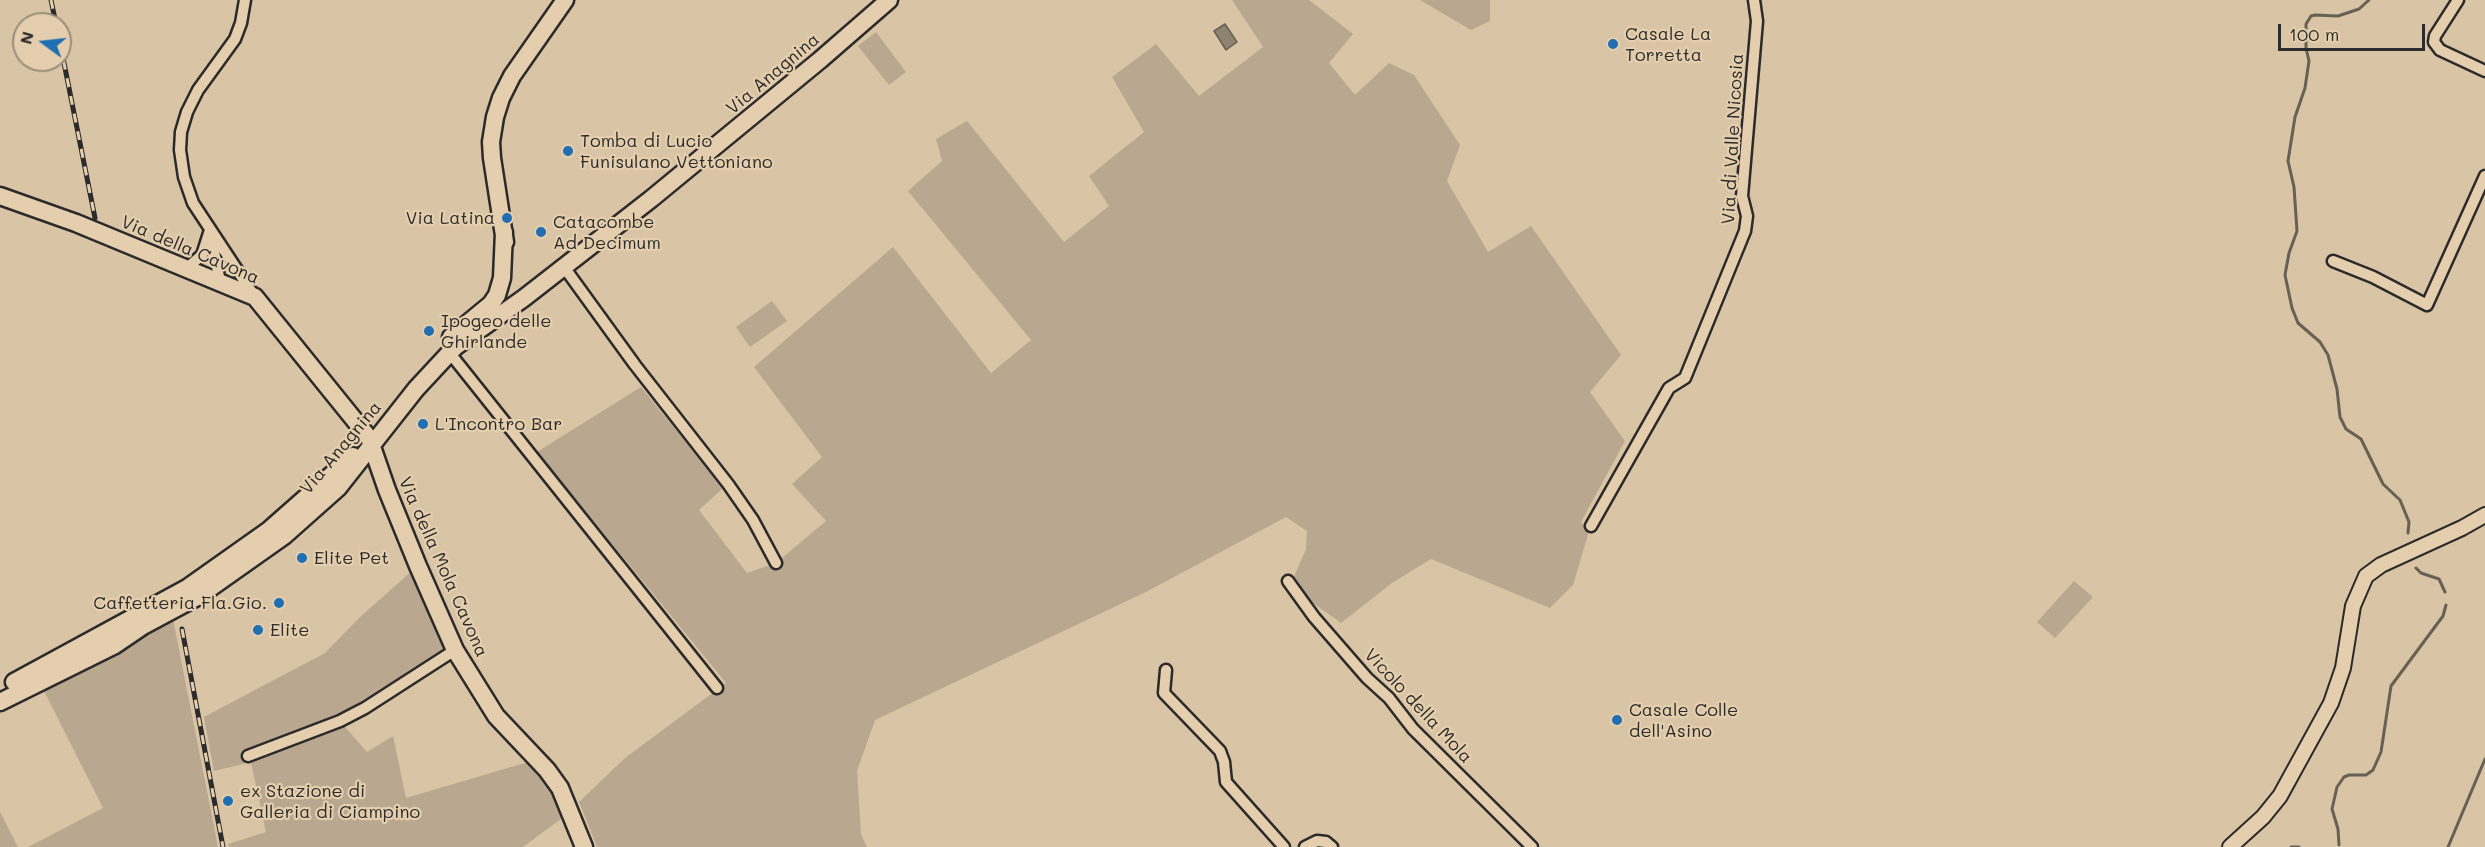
<!DOCTYPE html>
<html>
<head>
<meta charset="utf-8">
<style>
  body { margin:0 }
  #map { position:relative; width:2485px; height:847px; overflow:hidden; background:#d9c4a5; font-family:Mali,sans-serif }
  canvas { display:block }
  .north { position:absolute; left:12px; top:12px; width:60px; height:60px; box-sizing:border-box; background:#e4cead; border:2px solid #9a8d79; border-radius:50%; rotate:285deg; font-size:16px; font-weight:700; line-height:24px; text-align:center; color:#2b2b2b }
  .north::after { content:''; display:block; margin:auto; width:21px; height:27px; background:#1f6fb2; clip-path:polygon(50% 0,100% 100%,50% 72%,0 100%) }
  .scale { position:absolute; left:2278px; top:24px; width:147px; height:27px; box-sizing:border-box; border:3px solid #2b2b2b; border-top:0; padding-left:8px; font-size:18px; line-height:21px; white-space:nowrap; color:#2b2b2b; -webkit-text-stroke:4px #e4cead; paint-order:stroke }
</style>
</head>
<body>
<div id="map">
<canvas width="2485" height="847"></canvas>
<div class="north">N</div>
<div class="scale">100 m</div>
</div>
<script>
const context = document.querySelector('canvas').getContext('2d');
context.lineJoin = 'round';
function fill(path, color) { context.fillStyle = color; context.fill(path, 'evenodd'); }
const poly = rows => new Path2D(rows.map(r => 'M' + r).join(''));
function stroke(path, color, width, dash) { context.strokeStyle = color; context.lineWidth = width; context.lineCap = dash ? 'butt' : 'round'; context.setLineDash(dash || []); context.stroke(path); }
function drawText(font, color, halo, rows, align = 'center') {
  context.font = font + ' Mali,sans-serif'; context.lineWidth = 4.5; context.setLineDash([]); context.textBaseline = 'middle'; context.strokeStyle = halo; context.fillStyle = color; for (const [text, x, y, turn = 0] of rows) {
    context.save(); context.translate(x, y); context.rotate((+turn || 0) * Math.PI / 180); context.textAlign = isNaN(turn) ? turn : align; if (halo) context.strokeText(text, 0, 0); context.fillText(text, 0, 0); context.restore();
  }
}
const green = poly([
  [1232,0,1309,0,1353,34,1329,63,1355,95,1389,63,1414,75,1460,145,1447,181,1488,252,1531,226,1621,355,1590,392,1625,441,1581,522,1589,531,1573,585,1550,608,1431,559,1392,583,1341,623,1302,595,1293,579,1306,549,1307,531,1286,517,1146,592,875,720,857,771,861,834,867,847,597,847,579,802,625,758,726,683,537,452,641,387,723,488,699,510,747,573,776,563,826,521,792,484,822,457,754,367,893,247,991,373,1031,340,908,191,942,161,936,139,967,121,1064,242,1109,206,1089,176,1144,132,1112,77,1156,44,1199,96,1263,47],
  [1420,0,1490,0,1490,21,1471,30],
  [876,32,906,72,889,85,858,46],
  [772,301,787,321,750,347,736,327],
  [412,571,449,648,368,702,337,718,367,752,393,736,406,798,528,762,543,775,554,788,565,816,523,847,229,847,228,844,266,832,251,762,214,771,204,717,325,653,360,617],
  [2074,581,2093,597,2055,638,2037,622],
  [173,619,218,847,28,847,103,808,43,689],
  [0,812,18,847,0,847]
]);
const water = poly([
  [1225,24,1237,42,1226,50,1214,31,1225,24]
]);
const stream = poly([
  [2369,0,2359,9,2338,16,2315,15,2311,16,2306,24,2306,48,2309,61,2305,88,2295,117,2288,161,2294,187,2297,231,2289,253,2285,275,2292,308,2298,323,2320,342,2328,355,2337,389,2340,417,2346,429,2361,439,2383,484,2400,500,2409,522,2408,533],
  [2416,568,2421,573,2439,579,2445,592],
  [2339,845,2338,829,2332,809,2337,787,2344,777,2349,775,2366,775,2373,770,2381,752,2391,686,2443,616,2446,605],
  [2291,847,2299,847],
  [2448,847,2485,759]
]);
const minor = poly([
  [245,0,241,23,235,39,198,90,187,112,181,132,180,150,184,177,193,203,253,294],
  [2458,0,2435,36,2434,42,2440,50,2485,71],
  [211,236,220,282],
  [2333,261,2373,277,2427,305,2485,176],
  [564,267,635,365,728,484,753,520,776,563],
  [187,268,202,255,209,233],
  [449,352,717,688],
  [1591,526,1669,388,1685,378,1745,231,1747,216,1742,196,1757,21,1754,0],
  [1288,581,1314,617,1367,678,1389,698,1413,729,1532,847],
  [1166,670,1164,693,1220,751,1224,762,1226,782,1284,847],
  [248,756,340,721,365,708,455,650],
  [1305,847,1317,841,1326,842,1332,847]
]);
const tertiary = poly([
  [2230,847,2263,817,2280,796,2331,703,2343,668,2353,606,2366,576,2381,565,2462,528,2485,515]
]);
const secondary = poly([
  [0,196,76,223,255,297,369,438,387,490,418,566,455,650,496,716,547,770,560,788,584,847],
  [505,242,492,158,491,142,495,117,501,98,512,76,565,0],
  [451,337,491,304,497,295,502,278,504,232],
  [14,682,187,588,269,530,353,456],
  [0,702,115,645,143,626,199,596,284,536,338,488,416,389,455,347,524,298,651,199,820,60,889,0]
]);
const rail = poly([
  [51,0,56,24],
  [60,43,95,218],
  [182,629,223,847]
]);
const markers = [
  [1613,44,6,"#1f6fb2"],
  [568,151,6,"#1f6fb2"],
  [507,218,6,"#1f6fb2"],
  [541,232,6,"#1f6fb2"],
  [429,331,6,"#1f6fb2"],
  [423,424,6,"#1f6fb2"],
  [302,558,6,"#1f6fb2"],
  [279,603,6,"#1f6fb2"],
  [258,630,6,"#1f6fb2"],
  [1617,720,6,"#1f6fb2"],
  [228,801,6,"#1f6fb2"]
];
const poiNames = [
  ["Casale La",1625,34],
  ["Torretta",1625,55],
  ["Tomba di Lucio",580,141],
  ["Funisulano Vettoniano",580,162],
  ["Via Latina",495,218,"right"],
  ["Catacombe",553,222],
  ["Ad Decimum",553,243],
  ["Ipogeo delle",441,321],
  ["Ghirlande",441,342],
  ["L'Incontro Bar",435,424],
  ["Elite Pet",314,558],
  ["Caffetteria Fla.Gio.",267,603,"right"],
  ["Elite",270,630],
  ["Casale Colle",1629,710],
  ["dell'Asino",1629,731],
  ["ex Stazione di",240,791],
  ["Galleria di Ciampino",240,812]
];
const streetNames = [
  ["Via Anagnina",773,74,-40],
  ["Via di Valle Nicosia",1733,139,-87],
  ["Via della Cavona",190,250,23],
  ["Via Anagnina",341,448,-50],
  ["Via della Mola Cavona",443,567,66],
  ["Vicolo della Mola",1418,706,47]
];
fill(green, '#b9a88f');
fill(water, '#8e8371');
stroke(water, '#666055', 1.5);
stroke(stream, '#666055', 3);
stroke(minor, '#2b2b2b', 15);
stroke(tertiary, '#2b2b2b', 18);
stroke(secondary, '#2b2b2b', 21);
stroke(minor, '#e4cead', 10);
stroke(tertiary, '#e4cead', 14);
stroke(secondary, '#e4cead', 16);
stroke(rail, '#2b2b2b', 5);
stroke(rail, '#e4cead', 3, [9]);
for (const [x, y, r, color] of markers) { const dot = new Path2D(); dot.arc(x, y, r, 0, 2 * Math.PI); context.fillStyle = color; context.fill(dot); stroke(dot, '#e4cead', 2); }
drawText('18px', '#2b2b2b', '#e4cead', poiNames, 'left');
drawText('18px', '#2b2b2b', '#e4cead', streetNames);
</script>
</body>
</html>
